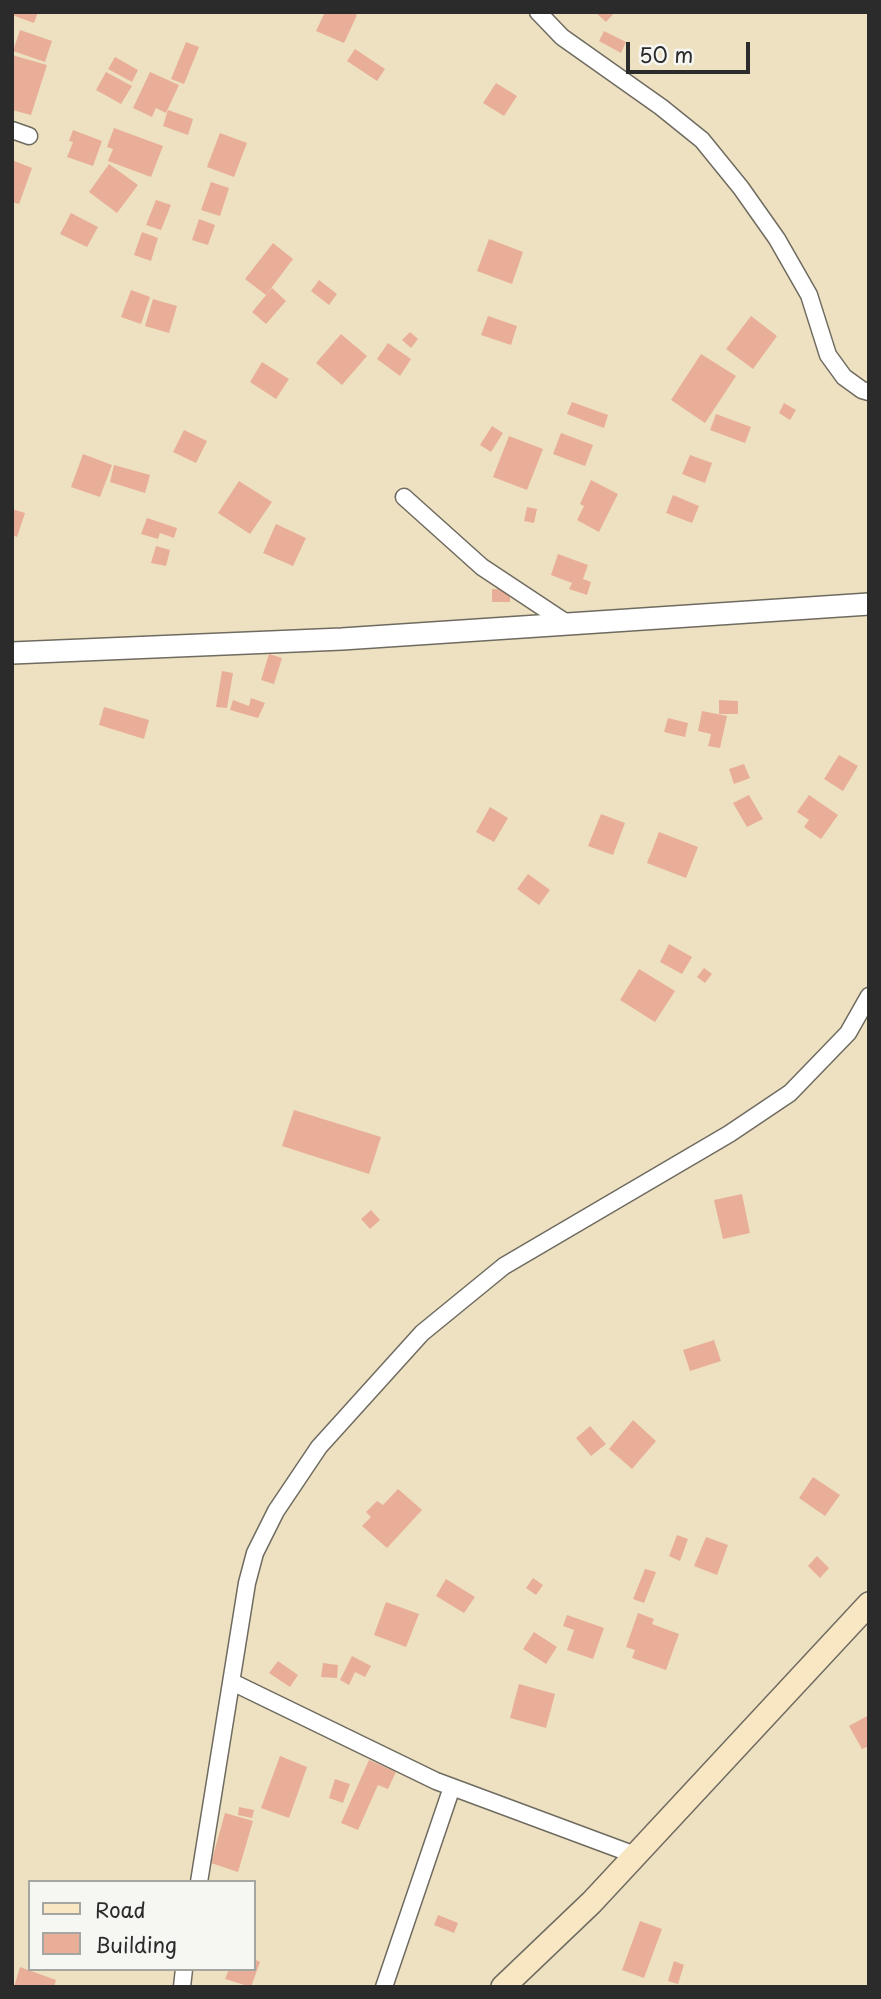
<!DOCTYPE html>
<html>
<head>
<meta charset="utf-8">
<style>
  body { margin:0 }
  #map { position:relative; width:881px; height:1999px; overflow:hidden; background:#ede1c1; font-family:"Playpen Sans",sans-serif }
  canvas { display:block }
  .frame { position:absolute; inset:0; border:14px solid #2b2b2b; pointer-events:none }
  .legend { position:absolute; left:28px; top:1880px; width:228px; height:91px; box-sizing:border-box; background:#f6f6f2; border:2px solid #a5a5a2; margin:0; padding:9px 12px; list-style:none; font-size:21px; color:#2b2b2b }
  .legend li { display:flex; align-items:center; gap:14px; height:35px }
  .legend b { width:35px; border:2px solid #a5a5a2 }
  .scale { position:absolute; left:626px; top:42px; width:124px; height:32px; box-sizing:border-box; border:4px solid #2b2b2b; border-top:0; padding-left:9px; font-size:21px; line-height:24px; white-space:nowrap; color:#2b2b2b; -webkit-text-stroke:5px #f6f6f2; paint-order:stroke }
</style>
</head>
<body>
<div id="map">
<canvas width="881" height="1999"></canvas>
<div class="frame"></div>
<ul class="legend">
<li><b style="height:9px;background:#f9e7c3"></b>Road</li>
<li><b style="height:19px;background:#e9ae98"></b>Building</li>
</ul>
<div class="scale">50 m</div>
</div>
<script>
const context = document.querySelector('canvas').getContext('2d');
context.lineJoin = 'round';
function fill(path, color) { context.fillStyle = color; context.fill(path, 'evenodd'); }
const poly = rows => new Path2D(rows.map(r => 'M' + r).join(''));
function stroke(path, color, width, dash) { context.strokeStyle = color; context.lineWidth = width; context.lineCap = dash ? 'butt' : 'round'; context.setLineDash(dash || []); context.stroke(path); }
const building = poly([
  [12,12,38,12,34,23,12,15],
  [325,12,351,12,357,15,344,43,316,31],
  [595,12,615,12,606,22],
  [20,30,52,41,45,62,13,51],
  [604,31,626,42,621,53,599,41],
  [186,42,199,47,184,84,171,79],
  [355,49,385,69,377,81,347,61],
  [12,55,47,65,31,115,12,110],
  [115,57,138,70,132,82,108,69],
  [106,72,132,86,121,104,96,90],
  [150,72,179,85,166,113,156,108,152,117,133,108],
  [496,83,517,96,504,116,483,103],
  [168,110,193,119,188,135,163,126],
  [114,128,163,146,151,177,108,161,113,149,107,147],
  [73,130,102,141,93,166,67,157,73,142,69,141],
  [220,133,247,143,234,177,207,167],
  [12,160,32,168,19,204,12,202],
  [109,164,138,185,117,213,89,192],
  [211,182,229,188,220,216,201,210],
  [156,200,171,205,161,230,146,225],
  [71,213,98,227,87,247,60,234],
  [199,219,215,225,208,245,192,240],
  [142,232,158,238,151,261,134,255],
  [489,239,523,252,512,284,477,271],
  [273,243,293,259,266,295,245,279],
  [319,280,337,294,329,305,311,291],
  [272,288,286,301,266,324,252,312],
  [131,290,150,297,141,324,121,317],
  [153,299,177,306,169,333,145,326],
  [488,316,517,326,511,345,481,335],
  [751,316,777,336,753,369,726,349],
  [410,332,418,339,411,348,402,340],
  [341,334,367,356,342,385,316,363],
  [388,343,411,359,400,376,377,359],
  [701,354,736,376,705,423,671,400],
  [262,362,289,379,276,399,250,382],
  [572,402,608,415,604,428,567,414],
  [784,403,796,410,790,420,779,413],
  [716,414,751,427,745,443,710,430],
  [492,426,503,433,491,452,480,445],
  [184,430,207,441,196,463,173,452],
  [561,433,593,445,585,466,553,454],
  [509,436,543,449,527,490,493,477],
  [83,454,112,465,100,497,71,487],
  [690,455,712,463,705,483,682,474],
  [114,465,150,475,145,493,110,482],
  [591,480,618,494,599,532,577,520,584,506,580,504],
  [239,481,272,502,250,534,218,513],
  [673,495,699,506,692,523,666,513],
  [527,507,537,509,534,523,524,521],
  [12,509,25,513,17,537,12,535],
  [147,518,177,528,174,538,160,533,158,539,141,534],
  [276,524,306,538,293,566,263,553],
  [156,546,170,550,166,566,151,563],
  [558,554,588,565,583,579,591,582,587,595,569,589,572,583,551,575],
  [492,589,510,589,510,602,492,602],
  [269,654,282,658,274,684,261,680],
  [222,671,233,673,227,708,216,707],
  [251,698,265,703,258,718,230,710,233,700,249,706],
  [719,700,738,701,738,714,719,714],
  [104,707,149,720,144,739,99,725],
  [702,711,727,716,720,748,708,746,711,734,698,731],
  [668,718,688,723,685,737,664,732],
  [839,755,858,766,843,791,824,779],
  [744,764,750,778,734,784,729,769],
  [749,795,763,819,747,827,733,803],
  [809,795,838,815,821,839,804,827,809,820,797,812],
  [490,807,508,818,494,842,476,832],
  [601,814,625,823,613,855,588,846],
  [659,832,698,847,686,878,647,863],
  [528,874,550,890,539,905,517,889],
  [669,944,692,957,682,974,660,962],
  [704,968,712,974,705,983,697,977],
  [639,969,675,991,655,1022,620,1000],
  [294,1110,381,1137,369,1174,282,1146],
  [742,1194,750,1233,723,1239,714,1200],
  [371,1210,380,1220,370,1229,361,1219],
  [714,1340,721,1361,690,1371,683,1350],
  [633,1420,656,1441,632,1469,609,1449],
  [590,1426,606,1444,591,1456,576,1438],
  [813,1477,840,1495,825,1516,799,1498],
  [398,1489,422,1510,387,1548,362,1526,371,1517,366,1512,377,1501,383,1505],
  [677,1535,688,1539,680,1561,669,1556],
  [706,1537,728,1545,717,1575,694,1566],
  [817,1556,829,1568,820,1578,808,1566],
  [645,1569,656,1572,644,1603,633,1599],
  [533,1578,543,1585,536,1595,526,1588],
  [446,1579,475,1597,464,1613,436,1596],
  [386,1602,419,1614,406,1647,374,1635],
  [638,1613,654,1619,652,1624,679,1634,666,1670,632,1658,635,1650,626,1647],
  [567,1615,604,1628,593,1659,567,1650,574,1630,563,1626],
  [534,1632,557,1647,546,1664,523,1649],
  [352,1656,371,1666,365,1677,355,1672,349,1685,340,1680],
  [278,1661,298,1675,290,1687,269,1673],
  [323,1663,338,1665,337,1678,321,1677],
  [519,1684,555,1694,546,1728,510,1718],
  [869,1715,869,1746,862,1749,849,1726],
  [280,1756,307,1767,289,1818,261,1808],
  [369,1760,396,1772,388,1789,378,1785,358,1830,341,1823],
  [335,1779,350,1784,343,1803,329,1798],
  [239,1807,254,1810,252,1818,238,1815],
  [225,1813,253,1821,238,1872,211,1863],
  [438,1915,458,1923,454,1933,434,1925],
  [640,1921,662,1929,644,1978,622,1970],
  [254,1959,260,1962,251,1987,225,1979,229,1969,254,1969],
  [674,1961,684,1965,678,1984,668,1981],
  [20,1967,56,1980,54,1987,14,1987]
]);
const minor = poly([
  [538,12,562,37,661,107,702,140,741,188,777,239,809,295,828,355,844,377,862,390,869,392],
  [12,130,29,136],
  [404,497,482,567,568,624],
  [232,1682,436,1781,635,1855],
  [199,1882,247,1583,255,1553,276,1511,319,1447,422,1333,504,1266,729,1134,790,1093,848,1033,869,996],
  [182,1987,184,1969],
  [384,1987,452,1787]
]);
const tertiary = poly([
  [12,653,342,639,869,604]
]);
const secondary = poly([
  [503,1987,592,1902,869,1604]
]);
fill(building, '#e9ae98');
stroke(minor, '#6f6b60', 19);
stroke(tertiary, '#6f6b60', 24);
stroke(secondary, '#6f6b60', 26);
stroke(minor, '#fff', 16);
stroke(tertiary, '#fff', 21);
stroke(secondary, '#f9e7c3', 23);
</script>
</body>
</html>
